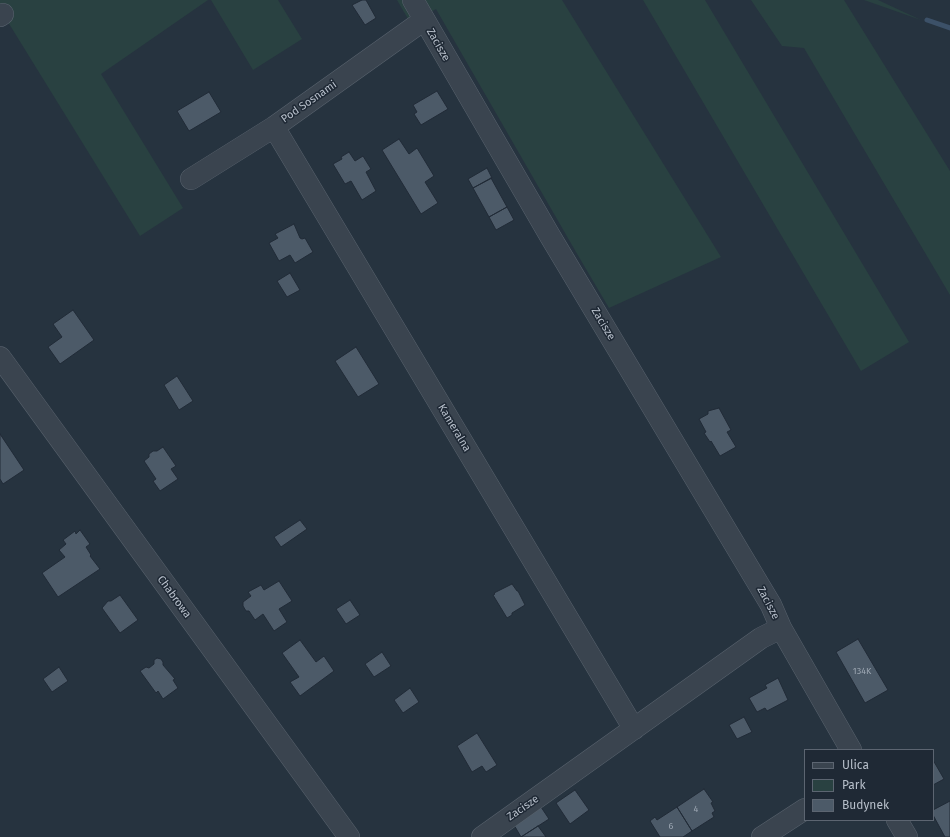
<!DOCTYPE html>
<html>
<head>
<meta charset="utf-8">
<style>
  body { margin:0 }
  #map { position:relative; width:950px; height:837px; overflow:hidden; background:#26333f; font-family:"Fira Sans",sans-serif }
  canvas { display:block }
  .legend { position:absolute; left:804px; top:749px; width:130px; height:72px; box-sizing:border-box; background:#1f2935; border:1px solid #5c6571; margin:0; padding:5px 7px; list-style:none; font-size:12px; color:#b7bfca }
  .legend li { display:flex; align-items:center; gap:8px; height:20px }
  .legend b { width:20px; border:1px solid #5c6571 }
</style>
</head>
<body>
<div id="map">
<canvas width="950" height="837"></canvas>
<ul class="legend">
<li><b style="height:5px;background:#3a444f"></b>Ulica</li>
<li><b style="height:11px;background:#294141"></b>Park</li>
<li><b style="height:11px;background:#4c5a68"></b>Budynek</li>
</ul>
</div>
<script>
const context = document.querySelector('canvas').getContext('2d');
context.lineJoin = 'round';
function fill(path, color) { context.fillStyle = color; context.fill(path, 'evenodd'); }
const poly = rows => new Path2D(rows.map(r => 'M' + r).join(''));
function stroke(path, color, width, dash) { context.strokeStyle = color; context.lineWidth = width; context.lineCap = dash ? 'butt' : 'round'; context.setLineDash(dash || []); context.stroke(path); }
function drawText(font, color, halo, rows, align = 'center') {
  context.font = font + ' "Fira Sans",sans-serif'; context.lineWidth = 3; context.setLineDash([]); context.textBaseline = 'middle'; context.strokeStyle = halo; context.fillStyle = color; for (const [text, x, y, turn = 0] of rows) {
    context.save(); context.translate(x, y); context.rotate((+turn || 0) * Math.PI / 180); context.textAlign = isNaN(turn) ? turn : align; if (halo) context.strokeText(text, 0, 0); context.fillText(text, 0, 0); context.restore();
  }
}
const green = poly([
  [0,0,208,0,101,74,183,208,140,236,3,14,0,10],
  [211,0,278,0,302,39,253,70],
  [397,0,562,0,721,257,609,308,576,252,436,9,411,24],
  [643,0,705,0,909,342,861,371],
  [751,0,844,0,950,171,950,295,804,48,782,46],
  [864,0,878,0,921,20]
]);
const stream = poly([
  [927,20,950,28]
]);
const building = poly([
  [362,0,366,0,376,18,365,25,352,5,362,0],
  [437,91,448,109,421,125,414,114,417,112,413,105,437,91],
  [209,92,221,112,189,131,177,111,209,92],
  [399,139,409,154,417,148,434,176,425,182,438,203,421,214,382,150,399,139],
  [349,152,355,161,363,156,371,169,366,172,376,191,362,200,351,181,345,184,333,164,342,159,341,157,349,152],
  [487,168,492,178,473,188,468,179,487,168],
  [491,178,507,207,489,217,473,188,491,178],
  [507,207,514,220,496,230,489,217,507,207],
  [294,224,300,238,302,239,305,238,313,252,295,263,290,255,279,261,269,243,278,238,275,234,294,224],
  [290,273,300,290,287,297,277,281,290,273],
  [73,310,94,340,60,364,48,347,62,337,53,324,73,310],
  [356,347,379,384,358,397,335,361,356,347],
  [177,376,193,401,179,410,164,385,177,376],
  [719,408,731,430,727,432,736,447,720,456,711,441,710,442,704,433,706,432,699,419,708,414,708,411,719,408],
  [0,434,24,470,3,484,0,479,0,434],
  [163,447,176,466,171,469,178,479,160,491,153,481,156,479,144,461,149,457,149,454,153,451,157,451,163,447],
  [300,520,307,529,281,547,274,537,300,520],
  [80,530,90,544,86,547,91,555,90,556,100,569,58,597,42,573,65,557,59,550,66,544,63,540,75,531,76,534,80,530],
  [279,581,292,601,279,609,287,622,274,631,263,614,255,620,249,611,246,611,243,606,243,602,251,596,248,592,261,585,264,590,279,581],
  [512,584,517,591,518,591,525,605,512,613,512,615,507,618,493,595,495,594,494,593,512,584],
  [120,595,138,620,120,633,102,608,108,601,111,601,120,595],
  [350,600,360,615,346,624,336,609,350,600],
  [858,639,888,690,865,703,836,652,858,639],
  [300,640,316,662,324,656,334,671,300,696,290,682,299,677,282,653,300,640],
  [382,652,391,666,374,677,365,664,382,652],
  [157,658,161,659,163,662,163,665,175,679,173,680,178,688,163,699,158,691,156,693,140,671,146,667,149,668,154,664,154,660,157,658],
  [59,667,68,681,52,692,43,679,59,667],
  [778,678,788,700,767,711,765,708,757,712,749,698,767,688,765,685,778,678],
  [410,688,419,702,403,713,394,700,410,688],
  [744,717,752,732,737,739,729,725,744,717],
  [477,733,497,765,486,772,482,766,472,772,457,746,477,733],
  [933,760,944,779,933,785,933,760],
  [704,789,713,802,711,803,715,811,712,813,714,817,692,831,677,807,704,789],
  [575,790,589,810,570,824,556,803,575,790],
  [950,801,950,837,945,837,933,815,933,810,950,801],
  [541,807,549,819,521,837,514,825,541,807],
  [677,807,692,831,683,837,660,837,650,821,655,817,657,820,677,807],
  [538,826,546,837,521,837,538,826]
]);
const minor = poly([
  [413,0,550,236,771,605,781,628],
  [0,16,3,14],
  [274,127,634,729],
  [191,179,274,127,424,20],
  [0,357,349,837],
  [897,820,907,837],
  [482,837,761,638,781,628,851,750],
  [762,837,805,809]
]);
const numberNames = [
  ["134K",862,671],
  ["4",696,809],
  ["6",671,826]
];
const streetNames = [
  ["Zacisze",438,45,60],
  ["Pod Sosnami",309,102,-35],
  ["Zacisze",603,324,59],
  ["Kameralna",454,428,59],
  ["Chabrowa",174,597,54],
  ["Zacisze",768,603,62],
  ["Zacisze",523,808,-35]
];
fill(green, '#294141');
stroke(stream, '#3c5168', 5);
fill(building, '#4c5a68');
stroke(building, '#212b37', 1);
stroke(minor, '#58626d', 22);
stroke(minor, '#3a444f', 21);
drawText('9px', '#9ca6b2', null, numberNames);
drawText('11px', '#b7bfca', '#1f2935', streetNames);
</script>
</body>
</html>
